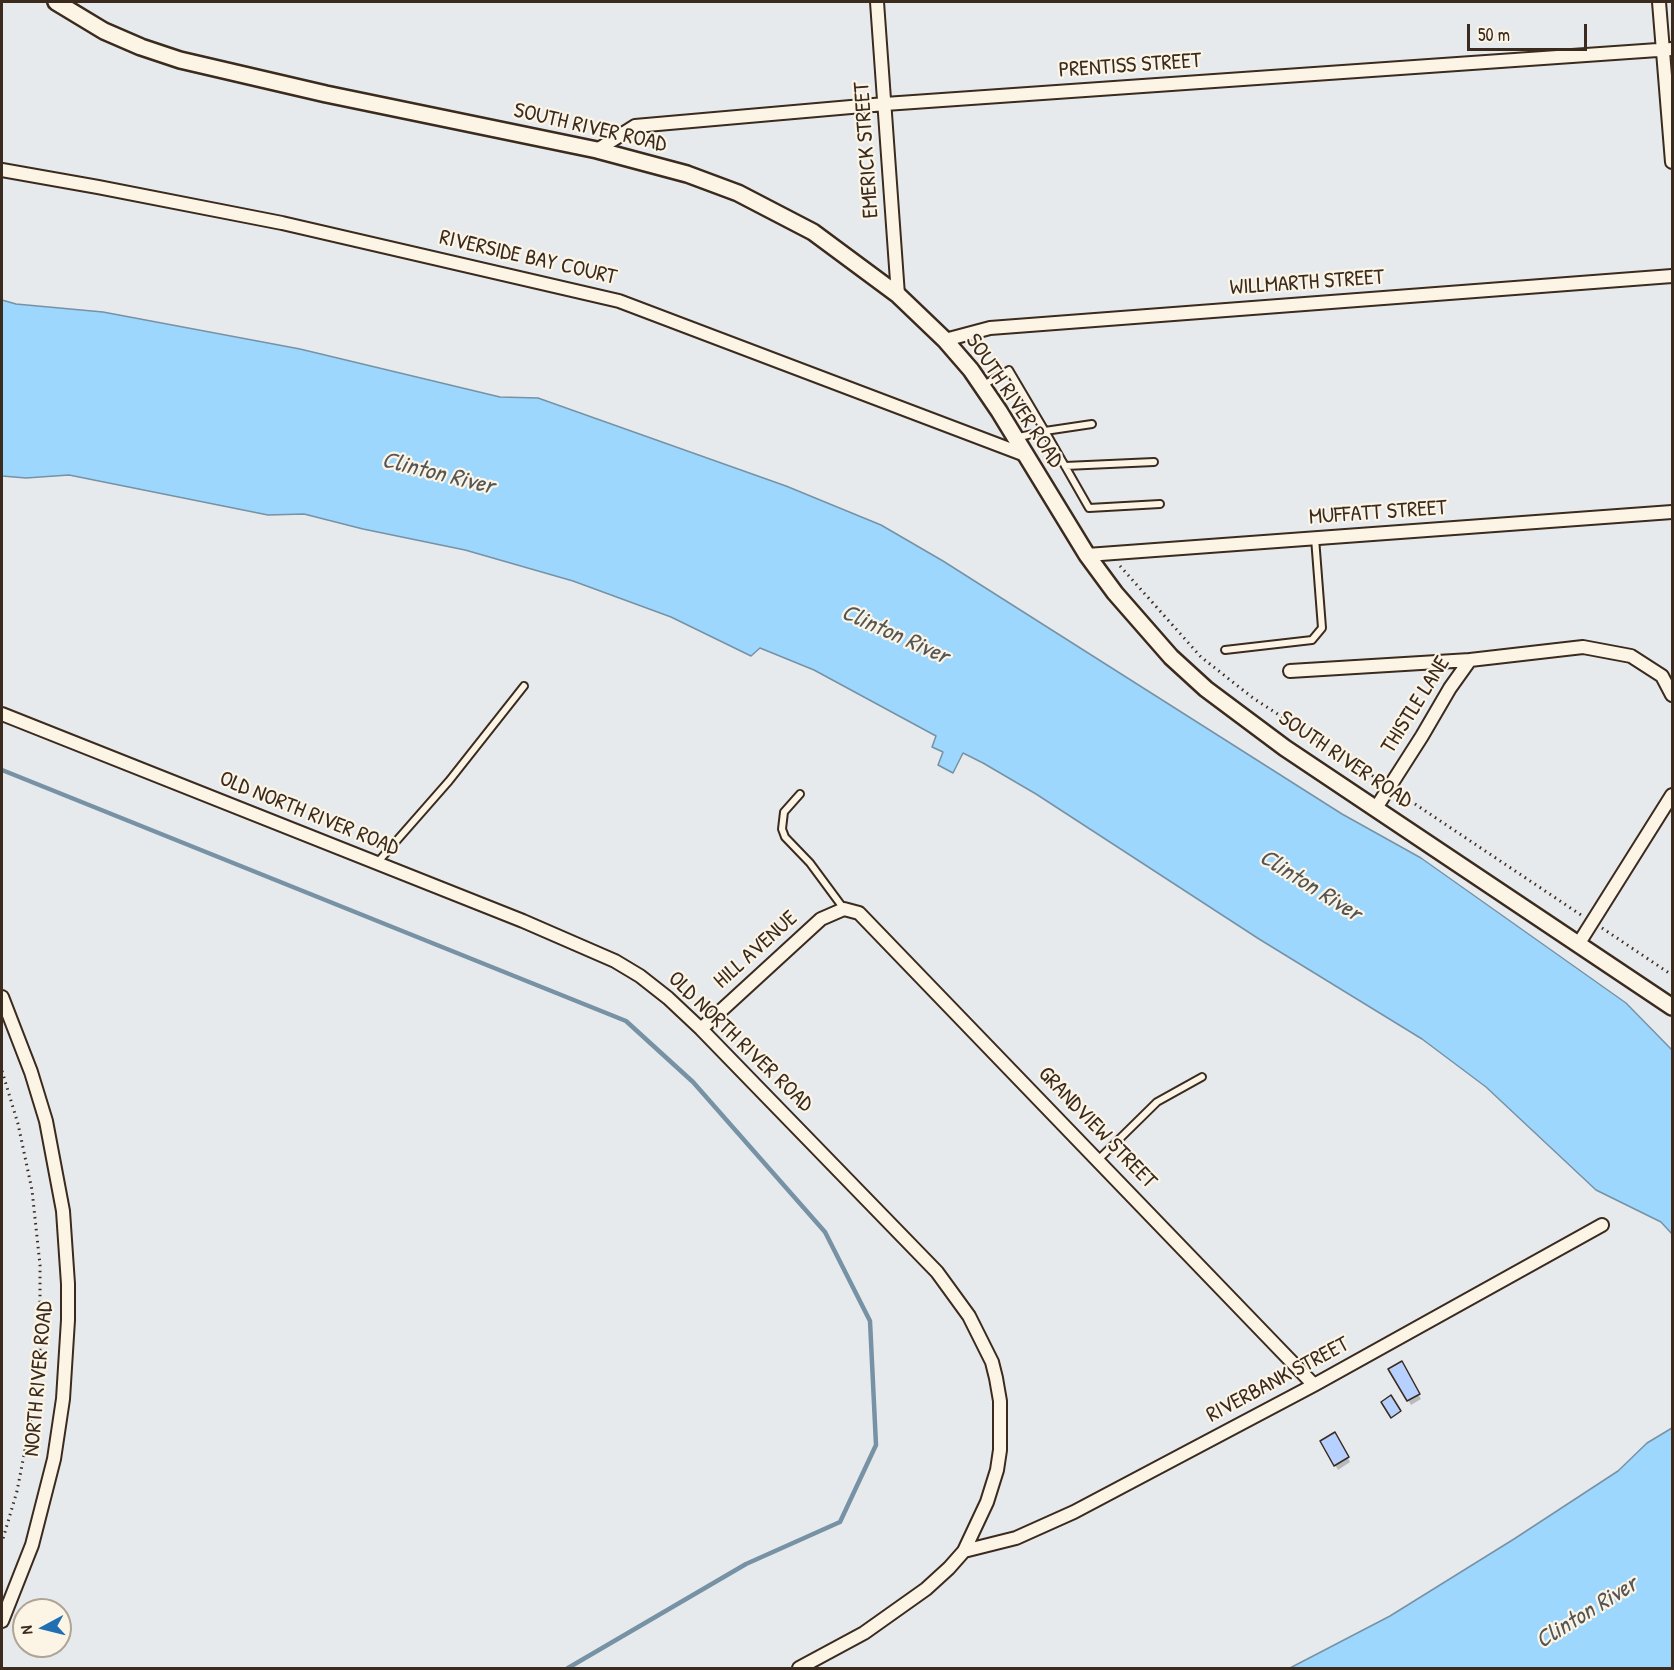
<!DOCTYPE html>
<html>
<head>
<meta charset="utf-8">
<style>
  body { margin:0 }
  #map { position:relative; width:1674px; height:1670px; overflow:hidden; background:#e7eaed; font-family:"Patrick Hand",sans-serif }
  canvas { display:block }
  .frame { position:absolute; inset:0; border:3px solid #3b2a1e; pointer-events:none }
  .north { position:absolute; left:12px; top:1598px; width:60px; height:60px; box-sizing:border-box; background:#fcf5e5; border:2px solid #afa495; border-radius:50%; rotate:263deg; font-size:16px; font-weight:700; line-height:24px; text-align:center; color:#3b2a1e }
  .north::after { content:''; display:block; margin:auto; width:21px; height:27px; background:#1f6fb2; clip-path:polygon(50% 0,100% 100%,50% 72%,0 100%) }
  .scale { position:absolute; left:1467px; top:24px; width:120px; height:27px; box-sizing:border-box; border:3px solid #3b2a1e; border-top:0; padding-left:8px; font-size:18px; line-height:21px; white-space:nowrap; color:#3b2a1e; -webkit-text-stroke:4px #fcf5e5; paint-order:stroke }
</style>
</head>
<body>
<div id="map">
<canvas width="1674" height="1670"></canvas>
<div class="frame"></div>
<div class="north">N</div>
<div class="scale">50 m</div>
</div>
<script>
const context = document.querySelector('canvas').getContext('2d');
context.lineJoin = 'round';
function fill(path, color) { context.fillStyle = color; context.fill(path, 'evenodd'); }
const poly = rows => new Path2D(rows.map(r => 'M' + r).join(''));
function stroke(path, color, width, dash) { context.strokeStyle = color; context.lineWidth = width; context.lineCap = dash ? 'butt' : 'round'; context.setLineDash(dash || []); context.stroke(path); }
function drawText(font, color, halo, rows, align = 'center') {
  context.font = font + ' "Patrick Hand",sans-serif'; context.lineWidth = 4.5; context.setLineDash([]); context.textBaseline = 'middle'; context.strokeStyle = halo; context.fillStyle = color; for (const [text, x, y, turn = 0] of rows) {
    context.save(); context.translate(x, y); context.rotate((+turn || 0) * Math.PI / 180); context.textAlign = isNaN(turn) ? turn : align; if (halo) context.strokeText(text, 0, 0); context.fillText(text, 0, 0); context.restore();
  }
}
const water = poly([
  [2,300,16,304,103,312,300,349,500,397,538,398,786,486,881,525,943,561,1342,814,1421,858,1626,1003,1672,1050,1672,1234,1661,1222,1596,1190,1486,1087,1422,1039,1259,939,1036,794,983,763,963,753,953,773,938,765,943,752,932,747,936,736,814,670,760,648,751,656,671,617,573,581,465,550,363,529,304,514,268,515,69,475,26,478,2,476,2,300],
  [1672,1428,1672,1668,1290,1668,1390,1616,1514,1539,1618,1471,1647,1443,1672,1428]
]);
const shadow = poly([
  [1401,1364,1421,1399,1411,1405,1391,1370],
  [1335,1434,1350,1462,1338,1470,1322,1442]
]);
const stream = poly([
  [2,770,626,1021,693,1082,825,1232,870,1321,876,1445,840,1522,746,1564,568,1668]
]);
const building = poly([
  [1402,1361,1420,1394,1407,1401,1388,1369,1402,1361],
  [1391,1395,1401,1411,1391,1418,1381,1402,1391,1395],
  [1335,1432,1349,1457,1334,1466,1320,1441,1335,1432]
]);
const path = poly([
  [1120,566,1201,657,1253,698,1379,780],
  [1400,794,1581,915],
  [1602,928,1672,975],
  [2,1071,18,1124,32,1190,40,1265,40,1349,32,1414,17,1491,2,1542]
]);
const service = poly([
  [982,386,1009,370,1045,431,1015,438],
  [1092,424,1045,431,1089,508,1160,504],
  [1065,466,1154,462],
  [1225,650,1312,640,1322,628,1315,538],
  [800,794,784,812,782,829,785,837,810,863,844,909],
  [377,863,449,781,524,686],
  [1098,1160,1157,1102,1202,1077]
]);
const minor = poly([
  [877,2,898,295],
  [1659,2,1672,162],
  [597,150,635,126,885,104,1672,49],
  [2,170,98,187,282,223,619,301,1025,455],
  [945,340,990,328,1672,276],
  [1087,555,1672,512],
  [1290,671,1470,660,1583,647,1631,656,1662,676,1672,695],
  [2,714,523,921,615,961,640,976,668,998,701,1029,937,1272,969,1316,992,1362,996,1378,1000,1401,1000,1450,997,1470,987,1502,964,1551,949,1568,926,1589,864,1633,799,1668],
  [1376,808,1422,736,1450,688,1470,660],
  [1579,943,1672,795],
  [2,997,31,1072,46,1121,63,1211,68,1284,68,1320,63,1399,54,1459,32,1545,2,1621],
  [701,1029,821,919,844,909,859,913,1314,1385],
  [964,1551,1016,1538,1074,1512,1314,1385,1602,1225]
]);
const tertiary = poly([
  [56,2,104,31,141,47,180,60,326,94,597,150,687,174,738,193,813,232,898,295,945,340,971,370,999,411,1087,555,1115,593,1171,657,1206,689,1285,748,1672,1007]
]);
const streetNames = [
  ["PRENTISS STREET",1130,66,-4],
  ["SOUTH RIVER ROAD",590,128,13],
  ["EMERICK STREET",867,150,-94],
  ["RIVERSIDE BAY COURT",528,258,13],
  ["WILLMARTH STREET",1307,283,-4],
  ["SOUTH RIVER ROAD",1014,401,56],
  ["MUFFATT STREET",1378,513,-4],
  ["THISTLE LANE",1416,705,-58],
  ["SOUTH RIVER ROAD",1345,760,34],
  ["OLD NORTH RIVER ROAD",309,814,22],
  ["HILL AVENUE",756,950,-42],
  ["OLD NORTH RIVER ROAD",740,1042,44],
  ["GRANDVIEW STREET",1097,1128,46],
  ["NORTH RIVER ROAD",39,1379,-85],
  ["RIVERBANK STREET",1278,1380,-28]
];
const waterNames = [
  ["Clinton River",438,474,14],
  ["Clinton River",895,635,24],
  ["Clinton River",1310,886,32],
  ["Clinton River",1587,1613,-32]
];
fill(water, '#9ed7fe');
stroke(water, '#7692a4', 1.5);
fill(shadow, '#0003');
stroke(stream, '#7692a4', 4.5);
fill(building, '#b6d1ff');
stroke(building, '#3b2a1e', 1.5);
stroke(service, '#3b2a1e', 10);
stroke(minor, '#3b2a1e', 16);
stroke(tertiary, '#3b2a1e', 20);
stroke(path, '#3b2a1e', 3, [1.5, 4.5]);
stroke(service, '#fcf5e5', 6);
stroke(minor, '#fcf5e5', 12);
stroke(tertiary, '#fcf5e5', 15);
drawText('22px', '#3b2a1e', '#fcf5e5', streetNames);
drawText('italic 24px', '#545556', '#fcf5e5', waterNames);
</script>
</body>
</html>
